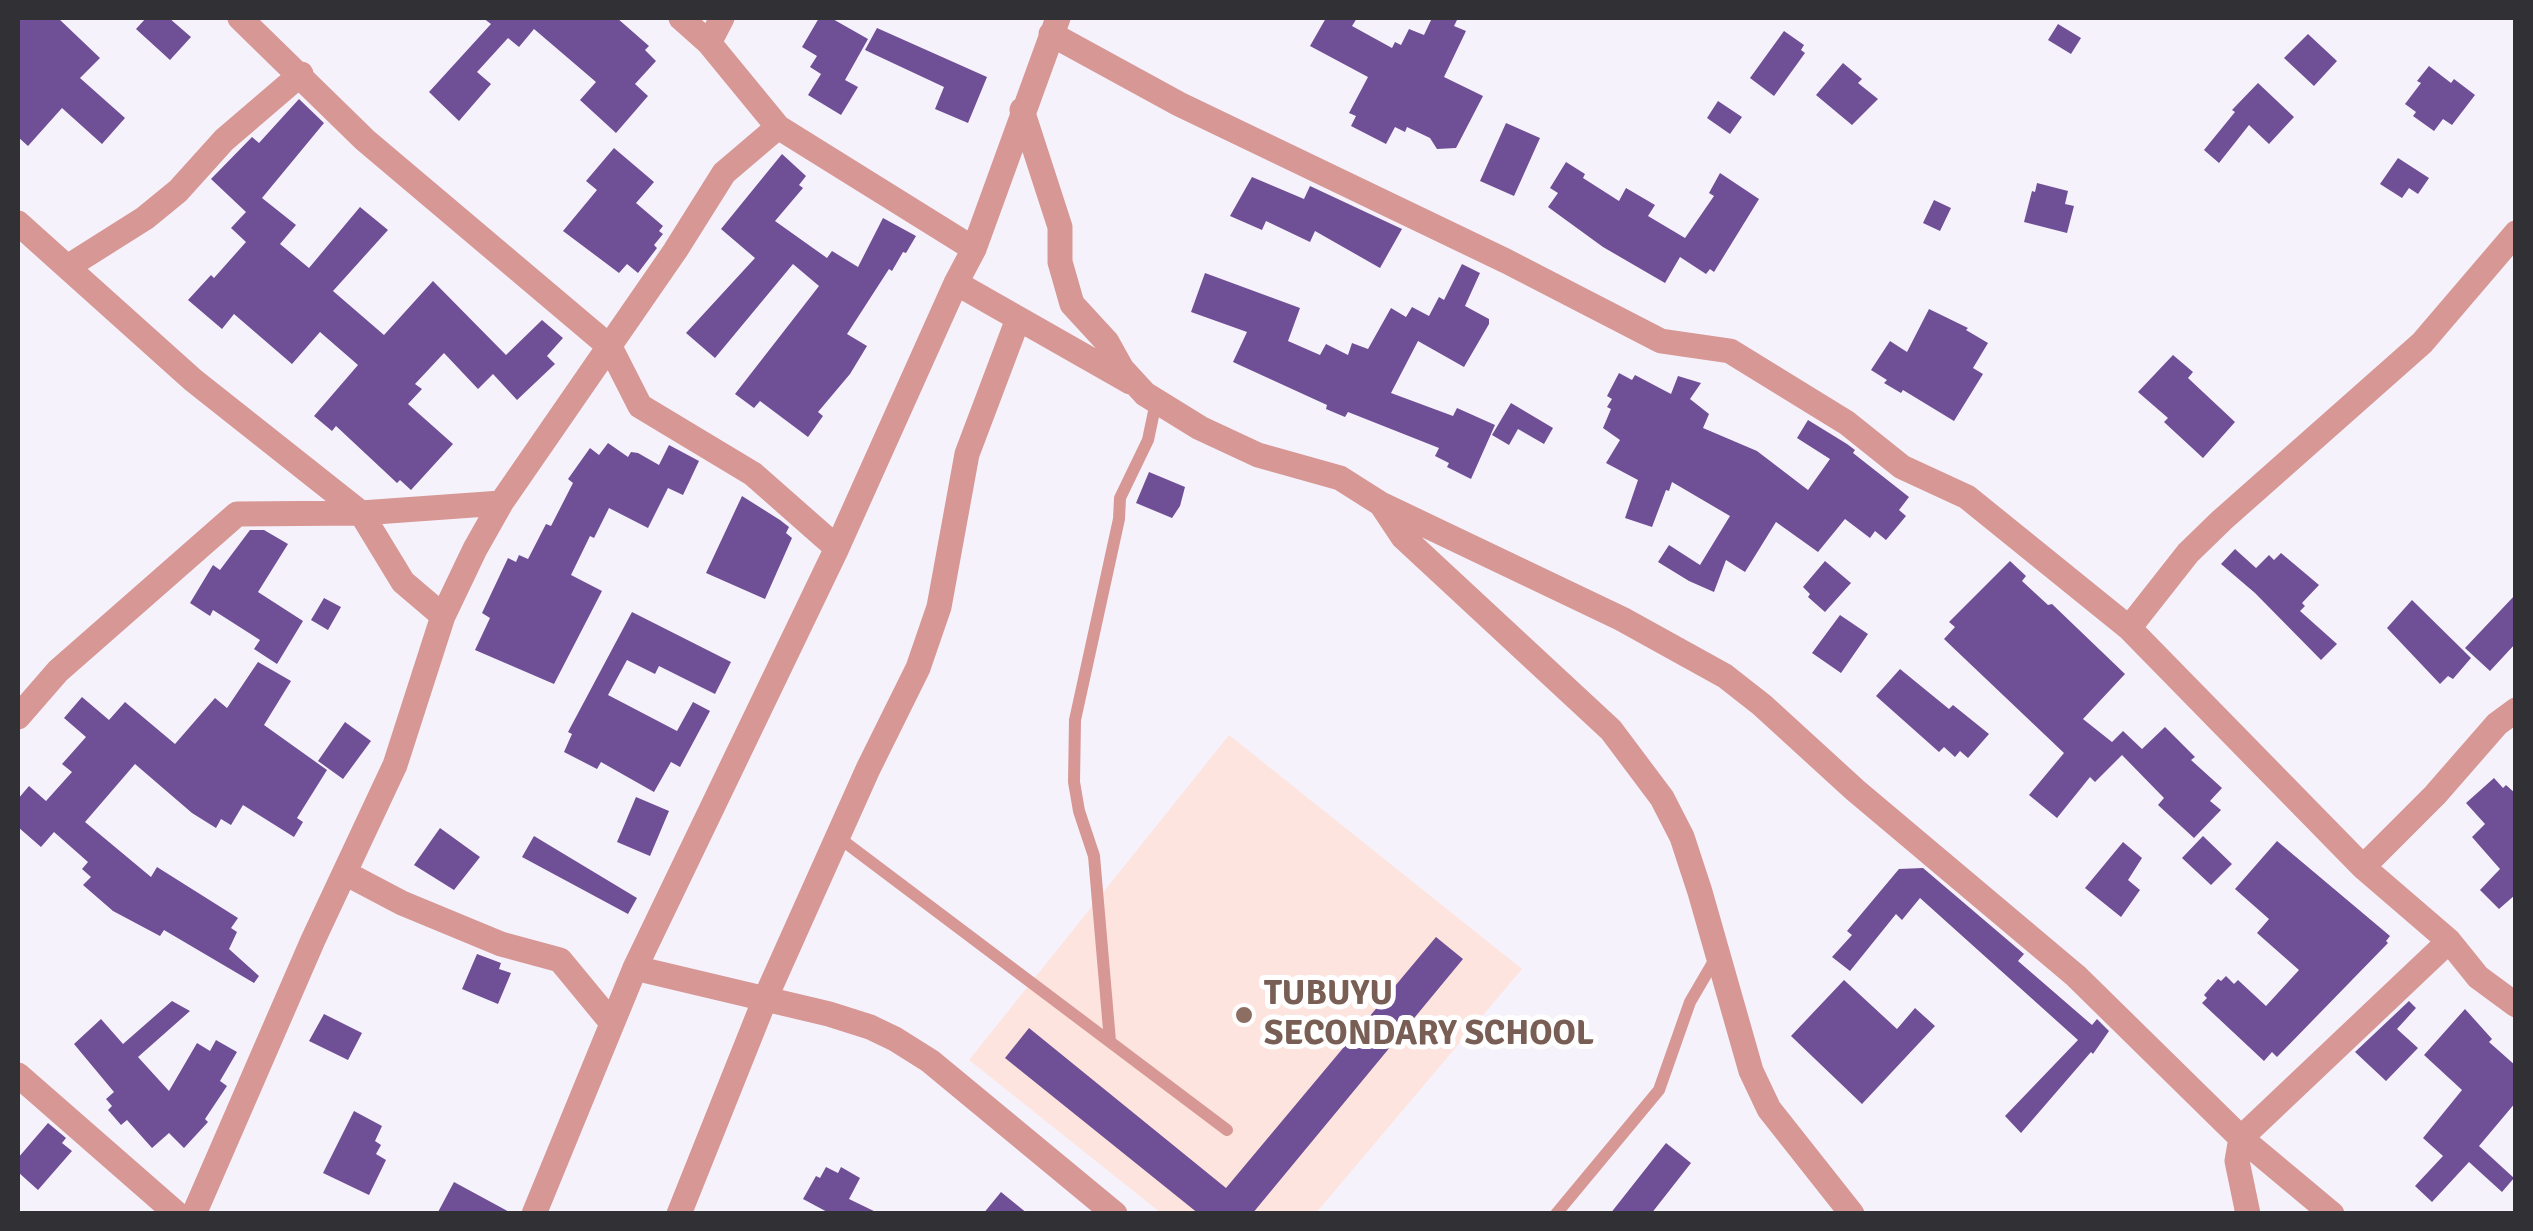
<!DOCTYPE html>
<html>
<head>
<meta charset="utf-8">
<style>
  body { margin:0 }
  #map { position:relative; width:2533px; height:1231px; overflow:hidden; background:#f6f2fc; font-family:Signika,sans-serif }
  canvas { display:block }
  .frame { position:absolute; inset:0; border:20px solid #313034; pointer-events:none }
</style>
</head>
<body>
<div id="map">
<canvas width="2533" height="1231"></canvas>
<div class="frame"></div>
</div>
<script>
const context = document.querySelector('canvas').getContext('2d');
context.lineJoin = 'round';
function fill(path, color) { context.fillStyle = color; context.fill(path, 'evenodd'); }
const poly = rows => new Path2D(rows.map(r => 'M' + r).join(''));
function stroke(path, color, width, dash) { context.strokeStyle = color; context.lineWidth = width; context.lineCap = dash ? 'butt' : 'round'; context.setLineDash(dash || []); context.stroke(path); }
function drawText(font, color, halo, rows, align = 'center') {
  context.font = font + ' Signika,sans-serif'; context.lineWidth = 10; context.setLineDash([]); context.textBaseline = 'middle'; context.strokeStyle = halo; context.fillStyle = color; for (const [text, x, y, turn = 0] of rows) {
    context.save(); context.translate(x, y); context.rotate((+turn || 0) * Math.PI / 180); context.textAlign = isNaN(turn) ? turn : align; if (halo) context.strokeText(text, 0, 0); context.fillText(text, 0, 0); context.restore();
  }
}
const education = poly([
  [1229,735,1522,969,1316,1213,1161,1213,969,1060]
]);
const building = poly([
  [18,18,58,18,100,58,80,78,125,118,102,144,62,108,28,146,18,137],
  [146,18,169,18,191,37,170,60,136,29],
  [483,18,617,18,649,46,645,50,656,61,635,84,648,96,616,133,580,100,596,82,534,29,519,47,508,38,477,72,491,84,459,121,429,92,491,24],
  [819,18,831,18,868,39,845,80,858,87,841,115,808,95,821,74,810,67,817,56,802,47],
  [1326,18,1357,18,1352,26,1392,48,1395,42,1401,45,1409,29,1424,35,1432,18,1458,18,1454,26,1466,31,1444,77,1483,96,1456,148,1437,149,1430,138,1407,127,1405,132,1395,127,1386,144,1351,126,1356,116,1349,113,1368,77,1310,46],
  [2058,24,2081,38,2071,54,2048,40],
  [877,28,987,77,968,123,935,109,944,87,865,50],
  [1784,31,1804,45,1801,50,1805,53,1774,96,1750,78],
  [2308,34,2337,61,2314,86,2284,58],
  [1843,63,1862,79,1858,83,1878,99,1852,125,1816,95],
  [2429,66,2451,83,2454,79,2475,95,2452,125,2443,119,2434,131,2413,116,2416,112,2405,104,2421,83,2417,81],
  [2258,83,2294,117,2269,144,2249,125,2219,163,2204,150,2235,112,2232,110],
  [299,99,324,123,262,198,296,225,280,244,309,268,360,207,388,230,333,291,384,335,433,281,506,355,542,320,563,338,547,356,555,364,517,400,493,374,478,389,444,353,415,384,422,389,408,404,453,444,411,490,400,480,397,483,336,426,332,431,314,416,358,365,320,332,292,364,234,314,222,329,188,300,211,275,214,278,246,242,231,228,246,212,211,179,252,137,259,143],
  [1718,101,1742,117,1730,134,1707,118],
  [1506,123,1540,138,1514,196,1480,181],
  [614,148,654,182,636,203,663,226,659,231,663,234,654,245,657,248,638,273,627,264,619,273,563,231,597,190,586,181],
  [782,154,806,176,799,185,803,188,775,221,827,258,832,251,858,267,883,218,916,236,906,253,903,252,892,271,889,269,847,334,867,346,850,374,818,412,823,416,808,437,760,401,754,408,735,394,819,286,793,264,715,358,686,333,755,258,721,229],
  [2398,158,2429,178,2418,194,2409,188,2402,198,2380,184],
  [1566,162,1585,174,1583,178,1619,201,1626,188,1655,205,1648,216,1685,238,1714,196,1709,193,1720,173,1759,199,1714,272,1710,269,1706,274,1680,257,1665,283,1603,247,1548,207,1558,193,1550,188],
  [1252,177,1304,199,1310,186,1402,229,1380,268,1315,231,1310,242,1266,221,1262,230,1230,216],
  [2037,183,2068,191,2065,204,2074,206,2067,233,2024,222,2032,191,2035,192],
  [1934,200,1951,208,1940,231,1923,223],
  [1462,264,1480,273,1465,306,1489,319,1489,324,1464,367,1418,341,1391,393,1453,416,1457,408,1495,425,1471,479,1447,467,1449,463,1435,456,1439,448,1348,412,1345,417,1326,409,1327,405,1233,362,1247,332,1191,312,1205,273,1300,308,1288,341,1320,355,1326,344,1348,355,1352,343,1368,349,1391,308,1406,317,1412,307,1429,316,1439,297,1444,300],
  [1929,309,1968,328,1966,330,1988,343,1973,368,1983,374,1954,421,1903,390,1901,393,1884,383,1887,380,1871,370,1890,341,1907,352],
  [2173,355,2193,372,2188,378,2235,422,2203,458,2164,422,2168,418,2138,392],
  [1619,373,1632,380,1635,375,1671,394,1678,376,1701,383,1690,399,1709,414,1703,428,1757,451,1808,490,1830,459,1797,438,1808,420,1847,444,1855,450,1853,453,1909,497,1899,510,1906,516,1886,540,1875,531,1870,538,1845,519,1818,552,1776,522,1745,572,1726,560,1714,592,1689,581,1658,562,1669,545,1700,565,1730,516,1672,482,1669,491,1666,490,1652,527,1625,518,1638,480,1606,463,1620,440,1603,428,1611,409,1607,407,1612,399,1607,396],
  [1511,403,1553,428,1544,444,1518,429,1509,445,1492,435],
  [608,443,628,457,631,452,638,453,659,465,669,445,699,461,683,495,668,488,648,528,609,508,594,538,590,536,571,575,602,591,554,684,475,650,490,618,482,613,508,558,516,562,519,555,528,559,546,524,551,526,573,483,568,479,590,448,599,455],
  [1149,472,1185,487,1180,506,1172,518,1136,503],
  [742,496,780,520,789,527,786,533,792,538,765,599,706,573],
  [250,530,264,530,288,544,258,592,303,621,277,664,254,649,260,640,213,610,210,616,190,603,213,565,220,570],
  [2235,549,2256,568,2269,555,2274,560,2281,553,2319,585,2302,603,2305,606,2300,611,2337,644,2321,660,2255,593,2221,564],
  [1825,561,1851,583,1825,612,1808,597,1810,594,1803,587],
  [2010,561,2026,576,2022,581,2048,605,2052,604,2125,674,2083,719,2112,742,2123,731,2142,749,2165,727,2195,757,2191,760,2222,788,2210,801,2221,810,2194,838,2158,805,2164,798,2122,755,2095,782,2090,777,2057,818,2029,795,2064,753,1944,639,1955,627,1949,622],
  [2516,594,2516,643,2490,671,2465,648],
  [324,598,341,607,328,630,311,620],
  [2412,600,2471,658,2453,679,2448,676,2440,684,2387,628],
  [632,612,731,662,715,694,659,666,655,674,627,660,608,695,677,731,693,702,710,711,680,767,671,762,654,792,601,762,597,769,564,752,572,734,568,732],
  [1840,615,1868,634,1841,673,1812,653],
  [258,662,291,681,264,725,327,770,297,818,303,822,294,837,243,805,231,825,221,819,216,828,192,813,135,764,85,822,151,877,157,867,238,918,231,928,237,932,229,949,259,976,254,983,164,930,160,936,113,911,83,885,91,877,82,869,88,862,54,832,41,847,18,827,18,799,29,786,46,801,72,772,62,764,86,737,64,718,82,697,109,720,125,702,175,744,215,698,227,708],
  [1900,669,1949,709,1953,705,1989,734,1968,758,1960,751,1955,757,1944,747,1939,752,1876,696],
  [345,722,371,741,343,779,318,761],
  [2494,778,2503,788,2506,785,2516,794,2515,895,2499,909,2480,890,2500,869,2472,837,2485,824,2466,803],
  [636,797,669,811,650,856,617,842],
  [440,828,480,857,454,890,414,865],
  [534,836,637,898,628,914,522,857],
  [2203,836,2232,864,2211,885,2182,858],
  [2277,841,2390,936,2386,941,2388,943,2277,1057,2272,1052,2264,1061,2202,1003,2207,998,2204,995,2218,979,2221,981,2226,976,2234,984,2238,980,2266,1006,2299,970,2257,933,2269,919,2235,889],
  [2123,842,2142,858,2128,880,2140,890,2121,917,2085,888],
  [1923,868,2024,954,2018,961,2092,1025,2097,1019,2109,1031,2093,1054,2091,1052,2021,1133,2005,1116,2078,1040,1920,898,1902,920,1896,914,1850,971,1832,957,1852,935,1847,931,1899,869],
  [1436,937,1463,959,1252,1214,1199,1214,1005,1058,1029,1028,1226,1188],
  [477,954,501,963,499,969,511,973,498,1004,462,989],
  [1844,980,1897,1029,1915,1008,1935,1026,1862,1104,1791,1036],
  [172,1001,190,1011,138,1057,169,1091,197,1043,210,1051,216,1040,237,1052,220,1081,227,1086,205,1119,208,1122,184,1148,169,1133,152,1148,127,1120,121,1125,108,1110,112,1106,106,1099,114,1092,74,1044,101,1019,123,1044],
  [2409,1001,2416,1008,2397,1029,2418,1048,2386,1081,2355,1052],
  [2465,1009,2492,1039,2489,1042,2516,1066,2516,1102,2479,1146,2514,1178,2502,1192,2469,1162,2432,1202,2415,1186,2443,1156,2423,1138,2462,1090,2424,1055],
  [324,1014,362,1033,348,1060,309,1041],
  [354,1111,382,1126,375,1141,381,1145,376,1154,386,1160,369,1195,323,1173],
  [48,1123,66,1138,62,1143,72,1151,38,1190,18,1172,18,1158],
  [1666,1143,1691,1163,1651,1214,1610,1214],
  [826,1167,838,1173,841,1167,860,1178,849,1199,880,1214,831,1214,803,1199,816,1176,820,1178],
  [454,1182,513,1214,437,1214],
  [1001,1192,1028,1214,983,1214]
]);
const lane = poly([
  [838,837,1227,1130],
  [1110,1041,1094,856,1079,811,1074,782,1075,720,1119,519,1120,498,1148,440,1156,402],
  [1556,1214,1659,1090,1690,1002,1718,954]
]);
const street = poly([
  [240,18,365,140,610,347,640,406,753,474,837,548],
  [681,18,709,43,778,127,974,249],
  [1051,34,1179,104,1506,261,1661,341,1730,351,1847,423,1902,467,1967,497,2129,628,2363,867,2449,941,2478,977,2516,1005],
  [709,43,722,18],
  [1022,110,1060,227,1060,262,1072,304,1107,342,1122,369,1145,394,1200,428,1258,455,1340,478,1381,504,1622,619,1725,676,1762,705,1855,790,2076,976,2241,1138,2332,1214],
  [18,223,193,380,361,513,501,503],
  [69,266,145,218,178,191,224,140,301,74],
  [956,283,1130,382],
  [1381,504,1403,537,1611,730,1662,798,1682,837,1700,892,1751,1071,1769,1109,1852,1214],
  [2129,628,2188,553,2222,520,2422,343,2516,233],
  [18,717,58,671,237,514,361,513,403,582,443,616],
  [2363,867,2435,795,2497,724,2516,710],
  [345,873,402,903,501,944,560,960,612,1023],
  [635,968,829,1014,870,1027,895,1039,930,1061,1115,1214],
  [18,1075,177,1214],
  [194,1214,313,940,395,765,443,616,475,549,501,503,675,251,724,173,778,127],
  [534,1214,635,968,837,548,956,283,974,249,1058,18],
  [679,1214,765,999,868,769,918,668,939,607,967,454,1018,319],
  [2248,1214,2237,1161,2241,1138,2449,941]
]);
const markers = [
  [1244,1015,10,"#8d6e63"]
];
const educationNames = [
  ["TUBUYU",1264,995],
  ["SECONDARY SCHOOL",1264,1035]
];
fill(education, '#fee4de');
fill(building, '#6f4f95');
stroke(lane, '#d79795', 12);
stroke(street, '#d79795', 25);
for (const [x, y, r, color] of markers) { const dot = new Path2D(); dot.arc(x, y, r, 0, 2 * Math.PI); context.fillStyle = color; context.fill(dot); stroke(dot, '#fff', 4); }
drawText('bold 35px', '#785e54', '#fff', educationNames, 'left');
</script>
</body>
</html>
